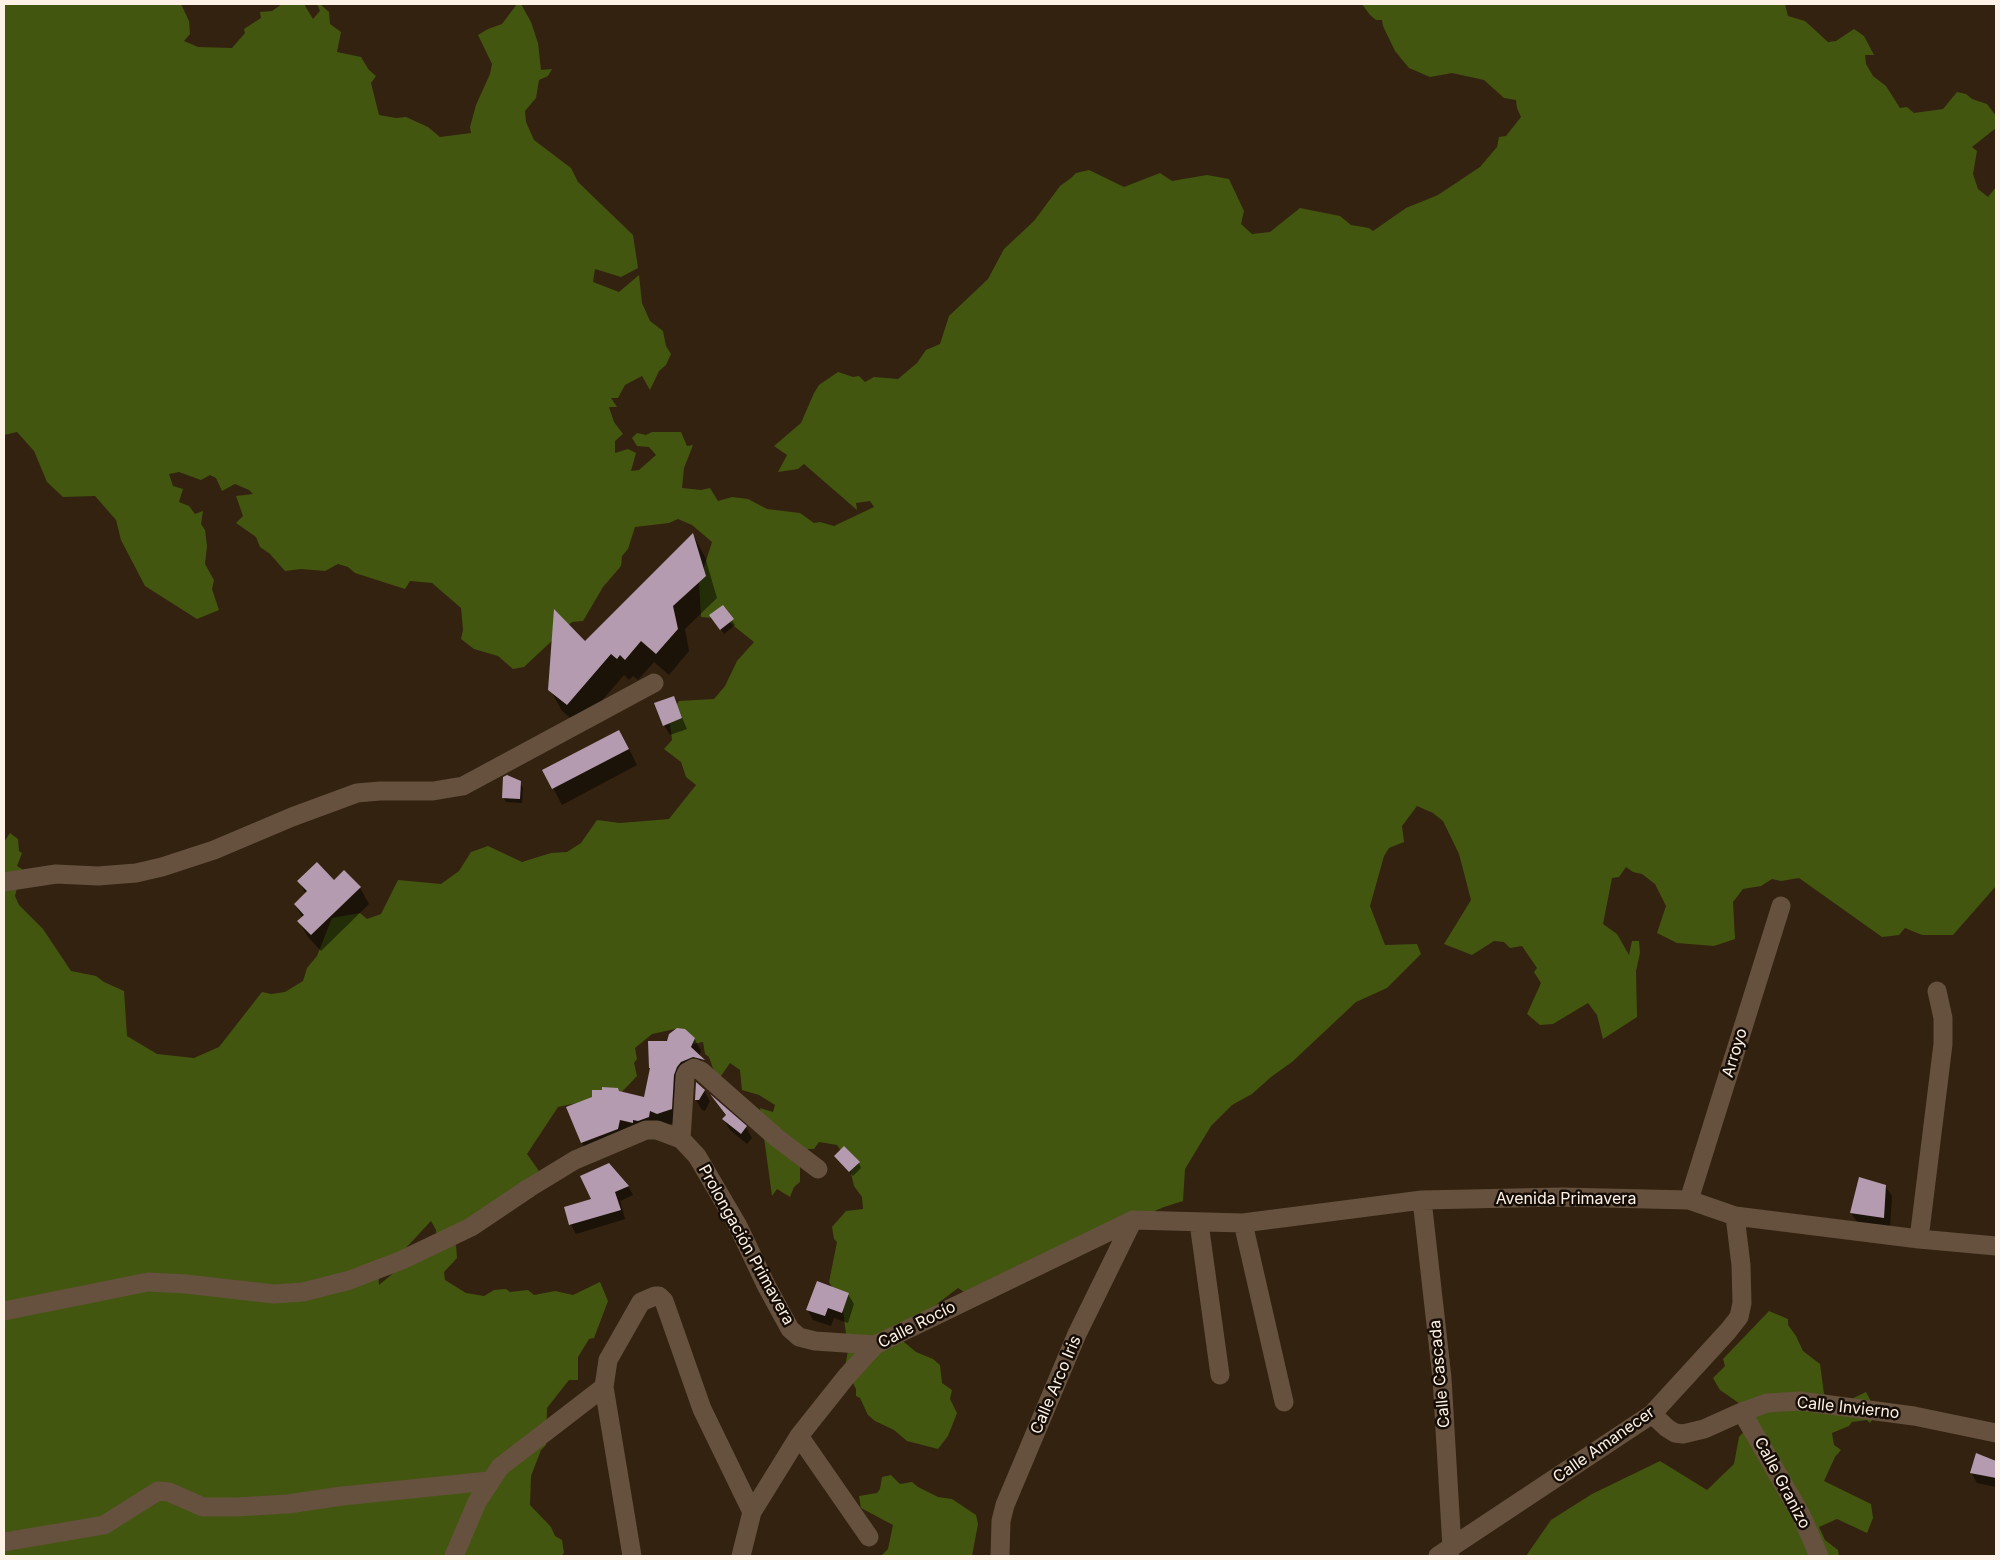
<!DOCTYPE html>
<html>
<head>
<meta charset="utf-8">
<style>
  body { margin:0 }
  #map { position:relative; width:2000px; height:1560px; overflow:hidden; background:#332210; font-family:Inter,sans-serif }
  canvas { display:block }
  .frame { position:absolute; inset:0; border:5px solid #fef2e6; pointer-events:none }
</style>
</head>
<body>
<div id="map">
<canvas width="2000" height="1560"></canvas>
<div class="frame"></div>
</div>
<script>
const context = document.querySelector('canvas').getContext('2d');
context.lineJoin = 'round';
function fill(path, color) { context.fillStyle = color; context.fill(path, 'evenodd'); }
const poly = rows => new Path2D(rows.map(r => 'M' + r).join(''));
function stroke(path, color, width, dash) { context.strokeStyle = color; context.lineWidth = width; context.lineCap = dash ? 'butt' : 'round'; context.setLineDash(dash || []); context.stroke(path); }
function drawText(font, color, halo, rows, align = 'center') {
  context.font = font + ' Inter,sans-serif'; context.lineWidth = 5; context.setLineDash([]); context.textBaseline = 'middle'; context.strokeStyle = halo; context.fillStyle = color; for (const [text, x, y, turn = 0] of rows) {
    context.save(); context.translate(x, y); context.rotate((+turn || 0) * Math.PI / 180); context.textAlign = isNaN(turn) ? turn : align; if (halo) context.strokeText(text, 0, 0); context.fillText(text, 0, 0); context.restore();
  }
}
const green = poly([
  [4,4,181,4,189,21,190,34,184,41,198,47,232,48,245,33,244,29,261,18,260,12,272,11,282,4,304,4,313,19,320,11,317,4,320,4,329,12,330,24,341,32,337,52,361,57,369,70,376,76,371,83,379,115,396,118,406,117,428,127,440,137,471,133,470,127,476,105,490,74,492,64,478,35,488,29,502,24,517,4,521,4,531,22,538,43,541,70,552,69,548,76,539,80,536,98,525,111,526,122,534,140,571,168,578,182,633,235,638,268,621,277,595,269,593,282,619,292,639,275,642,303,650,321,663,331,666,346,671,354,666,365,659,371,650,390,642,376,625,385,618,398,611,398,617,407,609,407,614,422,623,434,615,441,615,453,628,449,636,453,631,471,639,470,656,455,649,447,637,446,632,438,637,433,646,435,652,432,681,432,687,446,693,445,684,468,682,488,701,490,710,488,718,501,732,497,748,499,767,509,800,513,814,523,820,522,834,526,874,507,870,501,856,503,857,510,804,464,798,469,778,472,787,455,774,446,801,423,814,393,819,385,838,372,853,377,859,376,865,382,874,377,898,379,917,363,926,350,940,344,949,316,988,279,1004,249,1034,221,1060,186,1071,178,1076,173,1089,170,1124,187,1160,173,1172,181,1207,175,1229,179,1244,211,1241,224,1252,234,1270,232,1300,208,1340,216,1351,225,1369,228,1373,231,1406,208,1438,195,1480,167,1497,147,1499,137,1506,136,1521,117,1517,108,1516,100,1504,98,1484,80,1452,73,1430,77,1409,68,1395,51,1383,26,1382,20,1376,20,1370,15,1362,4,1785,4,1788,16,1805,21,1828,42,1836,41,1854,29,1864,36,1874,55,1865,55,1866,64,1873,76,1886,86,1900,108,1907,107,1914,113,1943,109,1957,92,1966,94,1972,99,1987,104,1996,116,1996,128,1972,147,1977,151,1973,174,1978,189,1988,197,1996,187,1996,886,1953,935,1922,935,1905,928,1899,935,1882,937,1799,878,1781,881,1772,879,1761,886,1743,889,1733,902,1735,939,1714,946,1677,943,1657,933,1666,906,1655,884,1642,874,1633,872,1626,867,1619,877,1612,878,1603,924,1617,934,1629,955,1632,941,1639,941,1640,953,1636,971,1637,1017,1603,1039,1597,1015,1588,1003,1553,1024,1540,1025,1527,1014,1541,983,1534,972,1537,968,1522,946,1510,948,1504,942,1494,941,1472,955,1444,944,1471,900,1459,854,1443,821,1433,813,1417,806,1402,826,1404,842,1389,848,1384,856,1370,906,1385,945,1417,944,1421,954,1387,988,1356,1002,1292,1062,1271,1077,1252,1094,1232,1105,1211,1126,1185,1169,1183,1201,1164,1207,964,1292,958,1288,891,1339,904,1342,916,1352,933,1359,940,1365,942,1383,952,1390,950,1399,957,1413,948,1436,938,1449,907,1441,894,1430,875,1421,868,1415,860,1398,856,1396,856,1389,845,1367,848,1350,842,1302,829,1282,837,1242,834,1239,832,1227,846,1211,863,1209,862,1197,854,1186,848,1161,837,1145,819,1142,814,1149,808,1149,800,1162,800,1182,794,1187,790,1197,777,1189,772,1196,760,1108,773,1112,775,1105,759,1095,742,1090,740,1070,730,1063,721,1076,716,1077,709,1057,705,1054,703,1042,682,1046,675,1029,652,1034,635,1048,637,1059,634,1063,637,1076,620,1094,558,1107,527,1154,539,1171,437,1241,436,1230,431,1221,403,1251,378,1270,379,1285,415,1255,456,1245,457,1258,444,1272,445,1280,466,1293,484,1296,494,1290,506,1289,510,1292,528,1290,534,1295,555,1291,573,1295,600,1282,608,1301,594,1338,589,1339,578,1357,578,1380,569,1380,547,1408,546,1445,541,1450,531,1476,530,1505,551,1527,555,1536,562,1540,564,1553,561,1556,4,1556,4,842,10,833,18,839,19,851,22,853,17,866,22,869,15,896,19,905,43,929,71,971,96,976,104,982,124,991,127,1036,157,1054,194,1058,219,1047,262,992,271,994,285,992,303,981,307,968,317,956,332,918,360,913,367,919,381,914,398,880,441,884,459,871,471,852,488,846,522,862,551,853,567,852,581,843,597,820,620,823,669,819,696,785,686,777,681,762,664,749,672,740,669,716,679,701,714,699,725,686,737,661,754,642,725,619,701,617,699,583,712,542,692,525,678,519,669,523,635,527,628,549,622,556,621,566,603,587,583,621,572,622,524,667,513,669,498,656,474,649,461,639,463,630,461,608,432,583,410,581,405,589,355,573,348,567,338,564,325,571,301,569,285,571,270,554,260,547,256,537,236,523,243,516,236,496,253,494,249,490,235,484,222,491,216,478,210,475,201,480,179,472,169,474,173,486,183,489,179,502,189,506,195,514,203,511,201,524,205,530,207,546,205,564,214,580,212,589,219,610,197,619,145,586,121,540,116,520,95,496,63,497,47,482,34,451,17,432,4,435],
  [1769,1311,1788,1319,1788,1325,1796,1336,1803,1351,1820,1364,1824,1394,1843,1403,1866,1392,1874,1407,1872,1420,1870,1423,1867,1420,1852,1422,1849,1426,1832,1433,1834,1445,1841,1450,1835,1457,1824,1481,1871,1504,1873,1518,1867,1533,1837,1519,1819,1527,1825,1540,1838,1550,1839,1556,1526,1556,1551,1520,1592,1494,1660,1461,1707,1490,1734,1464,1739,1437,1747,1428,1746,1408,1720,1390,1713,1378,1725,1366,1723,1359],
  [891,1475,900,1484,912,1482,918,1487,938,1497,952,1499,976,1515,978,1524,972,1556,881,1556,888,1549,893,1525,861,1508,859,1496,877,1493,880,1489,882,1477]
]);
const shadow = poly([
  [693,535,705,557,717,598,685,629,689,651,669,675,654,662,638,680,633,676,629,680,624,675,580,726,562,711,550,689,585,642],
  [722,607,735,625,724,634,714,620],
  [673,697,687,729,670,735,664,725],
  [628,747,637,765,562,805,544,771],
  [520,782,523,788,522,803,506,802,503,797],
  [299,881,334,882,360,888,369,904,321,951,308,937,299,921,303,918,295,905,306,894],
  [694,1038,701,1051,699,1057,710,1072,688,1075,678,1121,589,1155,582,1143,568,1107,620,1093,645,1098,668,1042],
  [704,1091,710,1101,705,1111,702,1110,696,1100],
  [715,1100,746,1127,752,1138,747,1144,730,1130,724,1120,726,1116],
  [839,1161,859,1163,861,1168,853,1176],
  [628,1186,633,1195,620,1201,625,1219,576,1234,571,1225,565,1208],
  [1885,1186,1892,1196,1890,1228,1858,1223,1851,1213],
  [848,1294,854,1304,848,1323,834,1318,831,1326,813,1320,807,1309],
  [1977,1455,1996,1463,1996,1487,1977,1483,1971,1472]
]);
const building = poly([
  [693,533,706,576,673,606,678,629,656,654,641,641,625,660,620,655,617,659,611,654,567,705,548,690,554,609,585,641],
  [723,605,734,619,720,630,709,615],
  [674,696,682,718,663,726,654,703],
  [619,730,629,749,552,789,542,770],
  [507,775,521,781,520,799,502,798,503,777],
  [317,862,334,880,344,870,361,887,311,935,297,921,304,915,294,904,307,891,297,881],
  [677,1028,685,1029,695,1038,691,1047,705,1060,693,1057,681,1062,677,1067,674,1075,672,1109,657,1114,650,1111,649,1117,638,1121,633,1120,633,1123,620,1120,618,1129,581,1143,566,1107,592,1097,592,1090,602,1090,602,1087,618,1088,619,1091,644,1097,650,1068,649,1068,648,1041,667,1041,669,1034],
  [696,1082,705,1090,699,1100,695,1100],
  [710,1094,747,1126,741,1134,722,1119,726,1115],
  [844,1146,860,1162,849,1172,834,1156],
  [609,1163,629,1186,615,1192,621,1210,569,1225,564,1207,591,1199,580,1176],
  [1859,1177,1886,1185,1884,1218,1850,1213],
  [817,1281,849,1293,842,1313,828,1308,825,1316,806,1310],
  [1976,1453,1996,1461,1996,1478,1970,1473]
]);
const minor = poly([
  [4,882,56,874,98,876,136,873,162,867,214,850,292,817,357,793,380,791,433,791,463,786,654,683],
  [681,1139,685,1076,687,1072,694,1068,701,1071,777,1138,818,1169],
  [1422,1200,1442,1378,1452,1548],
  [1689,1200,1781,906],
  [1199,1223,1220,1375],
  [1243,1223,1284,1402],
  [1919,1239,1943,1044,1943,1018,1937,991],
  [4,1311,148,1282,186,1284,274,1294,303,1292,350,1280,402,1260,471,1227,529,1188,575,1160,646,1130,657,1130,681,1139,697,1156,738,1226,766,1285,790,1329,799,1337,815,1341,875,1345],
  [1742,1412,1801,1515,1819,1556],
  [1652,1414,1667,1428,1675,1433,1683,1434,1704,1429,1742,1412,1767,1403,1800,1401,1914,1416,1996,1433],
  [799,1436,869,1537],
  [4,1542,104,1525,158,1491,169,1492,203,1507,236,1507,288,1504,342,1496,489,1481],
  [454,1556,477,1502,500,1467,604,1387],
  [632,1556,604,1387,608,1360,641,1302,655,1296,659,1296,664,1301,702,1409,752,1512],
  [741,1556,752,1512,799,1436,846,1377,875,1345,1133,1220,1243,1223,1422,1200,1562,1197,1689,1200,1735,1216,1919,1239,1996,1246],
  [1000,1556,1001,1521,1005,1505,1077,1334,1133,1220],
  [1438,1556,1652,1414,1728,1331,1739,1317,1742,1303,1741,1265,1735,1216]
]);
const streetNames = [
  ["Arroyo",1735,1053,-73],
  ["Avenida Primavera",1566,1199],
  ["Prolongación Primavera",746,1245,61],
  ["Calle Rocío",917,1325,-27],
  ["Calle Cascada",1440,1374,-95],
  ["Calle Arco Iris",1056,1385,-67],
  ["Calle Invierno",1848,1408,6],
  ["Calle Amanecer",1604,1445,-35],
  ["Calle Granizo",1782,1483,62]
];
fill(green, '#43560f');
fill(shadow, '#0007');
fill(building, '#b49baf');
stroke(minor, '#65513e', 19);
drawText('16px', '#fef2e6', '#150d06', streetNames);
</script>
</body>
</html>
